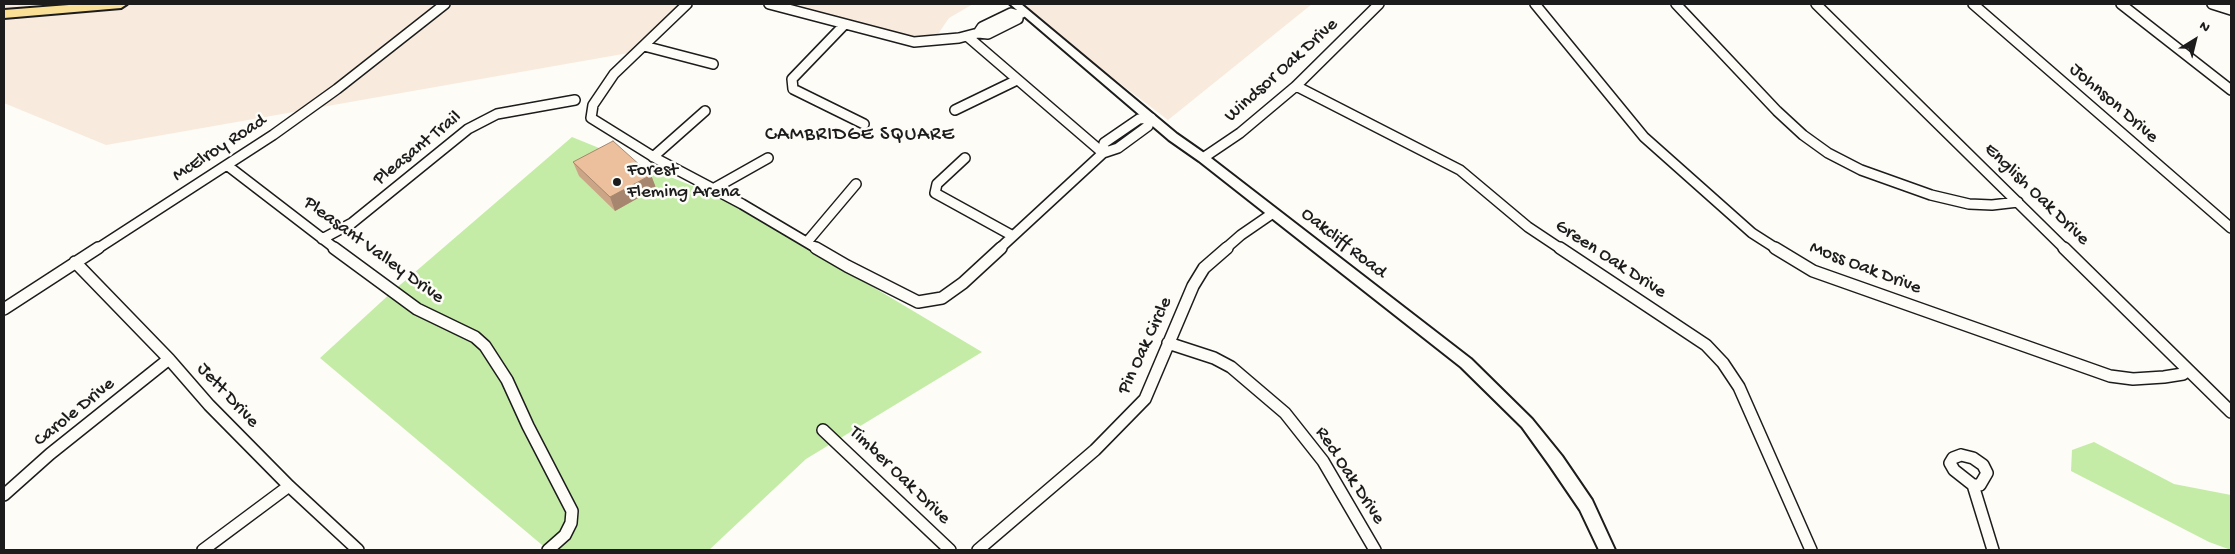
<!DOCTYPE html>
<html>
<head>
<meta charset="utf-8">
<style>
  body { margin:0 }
  #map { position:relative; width:2235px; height:554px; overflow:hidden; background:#fdfcf7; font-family:"Gochi Hand",sans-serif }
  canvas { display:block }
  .frame { position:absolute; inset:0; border:5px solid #1c1c1c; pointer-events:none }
  .north { position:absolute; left:2170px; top:15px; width:50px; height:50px; -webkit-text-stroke:4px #fdfcf7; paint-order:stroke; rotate:36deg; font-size:14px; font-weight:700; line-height:20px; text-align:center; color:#1c1c1c }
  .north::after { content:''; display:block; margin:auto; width:18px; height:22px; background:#1c1c1c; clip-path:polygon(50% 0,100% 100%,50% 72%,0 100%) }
</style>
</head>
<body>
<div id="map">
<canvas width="2235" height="554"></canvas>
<div class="frame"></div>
<div class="north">N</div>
</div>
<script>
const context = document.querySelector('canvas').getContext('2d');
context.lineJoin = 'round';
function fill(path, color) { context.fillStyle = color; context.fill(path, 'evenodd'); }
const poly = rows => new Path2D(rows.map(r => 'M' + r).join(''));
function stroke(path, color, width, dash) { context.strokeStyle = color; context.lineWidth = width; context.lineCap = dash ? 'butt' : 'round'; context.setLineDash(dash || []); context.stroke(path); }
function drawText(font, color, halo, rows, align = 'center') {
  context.font = font + ' "Gochi Hand",sans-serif'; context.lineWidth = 5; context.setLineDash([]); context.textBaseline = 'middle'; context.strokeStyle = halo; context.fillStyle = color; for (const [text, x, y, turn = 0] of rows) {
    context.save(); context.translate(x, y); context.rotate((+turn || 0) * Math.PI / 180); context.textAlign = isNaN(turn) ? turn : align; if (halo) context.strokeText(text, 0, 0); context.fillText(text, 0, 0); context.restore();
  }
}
const built = poly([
  [4,4,692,4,634,52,106,145,4,103],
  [795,4,973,4,949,18,931,44],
  [1016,4,1312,4,1168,120]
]);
const green = poly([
  [572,137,727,200,982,352,806,459,709,550,548,550,320,358,393,291],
  [2094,442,2174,484,2231,495,2231,550,2209,542,2071,471,2072,450]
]);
const streetFar1 = poly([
  [687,4,614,74,593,105,591,118,657,159,742,204,818,249],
  [769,4,914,42,959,38,978,33,988,34,1018,19,1018,15],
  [1535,4,1644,137,1752,233,1777,249],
  [1676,4,1777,111,1803,135,1828,153,1861,170,1931,195,1969,204,1992,205,2018,202],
  [1816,4,2065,249],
  [1973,4,2231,228],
  [2121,4,2231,90],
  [2212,4,2231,10],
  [844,25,792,79,793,89,864,124],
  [978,33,982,27,1011,13,1018,15,1022,13],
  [967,36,1103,153],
  [644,46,713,64],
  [1296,86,1460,170,1528,227,1561,249],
  [955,110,1017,80],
  [1151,118,1148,126,1118,148,1103,153,1104,143,1139,119,1151,118],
  [653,157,705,111],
  [965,158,937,184,935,193,1013,236],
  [1203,158,1240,133,1296,86,1379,4],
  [228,166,336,249],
  [713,189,768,158],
  [322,239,352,223,468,129,497,114,575,100],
  [807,242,856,184],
  [97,249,273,135,337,89,445,4],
  [999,249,1103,153],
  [1225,249,1241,235,1273,213]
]);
const street = poly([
  [334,248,417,309,475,337,485,346,507,380,528,426,572,511,571,523,565,535,548,550],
  [816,248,847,266,918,302,942,298,963,283,1001,248],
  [1560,248,1706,345,1723,363,1739,387,1811,550],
  [1775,248,1813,271,2110,376,2133,379,2164,377,2183,374,2188,370],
  [2064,248,2231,412],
  [75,262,169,359,209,405,289,486,358,550],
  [4,309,98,248],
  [1168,343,1214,358,1231,367,1285,413,1323,461,1375,550],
  [823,430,950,550],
  [1961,455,1973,458,1983,465,1987,473,1980,485,1973,485,1954,470,1950,463,1953,458,1961,455],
  [1973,485,1993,550],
  [4,495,50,454,169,359],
  [203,550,289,486],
  [978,550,1095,450,1145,399,1193,286,1204,268,1227,248]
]);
const secondary = poly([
  [1010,4,1021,4,1177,134,1207,155,1471,359,1532,419,1562,456,1592,500,1615,550,1599,550,1580,510,1550,466,1522,427,1461,367,1199,161,1169,140,1010,4]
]);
const primary = poly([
  [82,4,127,4,121,8,4,18,4,10,82,4]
]);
const wall = poly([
  [573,162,651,175,656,188,615,211,579,176]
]);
const shadedWall = poly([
  [651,175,656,188,615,211,610,197]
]);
const building = poly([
  [613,141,651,175,610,197,573,162,613,141]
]);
const markers = [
  [617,182,5,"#1c1c1c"]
];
const streetNames = [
  ["Windsor Oak Drive",1282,71,-42],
  ["Johnson Drive",2113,104,41],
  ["McElroy Road",220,149,-33],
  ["Pleasant Trail",418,149,-39],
  ["English Oak Drive",2036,195,44],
  ["Oakcliff Road",1343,244,38],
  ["Pleasant Valley Drive",373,251,36],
  ["Green Oak Drive",1610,260,33],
  ["Moss Oak Drive",1865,269,21],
  ["Pin Oak Circle",1146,346,-65],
  ["Jett Drive",227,396,47],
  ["Carole Drive",75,413,-39],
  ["Timber Oak Drive",899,476,44],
  ["Red Oak Drive",1349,476,57]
];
const poiNames = [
  ["Forest",627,171],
  ["Fleming Arena",627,193]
];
const neighbourhoodNames = [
  ["CAMBRIDGE SQUARE",860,136]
];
fill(built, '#f8eadc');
fill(green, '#c5eca7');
stroke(streetFar1, '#1c1c1c', 12);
stroke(street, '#1c1c1c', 14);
stroke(secondary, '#1c1c1c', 4);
stroke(primary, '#1c1c1c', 4);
stroke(streetFar1, '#fdfcf7', 9);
stroke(street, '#fdfcf7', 11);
fill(secondary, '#fdfcf7');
fill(primary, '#fadf96');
fill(wall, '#cca587');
fill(shadedWall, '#a6866e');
fill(building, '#edc09d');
stroke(building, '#a6866e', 1);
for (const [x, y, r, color] of markers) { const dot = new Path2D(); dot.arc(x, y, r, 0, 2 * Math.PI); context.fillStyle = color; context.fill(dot); stroke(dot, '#fdfcf7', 2); }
drawText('19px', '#1c1c1c', '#fdfcf7', streetNames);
drawText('19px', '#1c1c1c', '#fdfcf7', poiNames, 'left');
context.letterSpacing = '1px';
drawText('20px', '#1c1c1c', '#fdfcf7', neighbourhoodNames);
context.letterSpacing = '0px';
</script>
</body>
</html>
